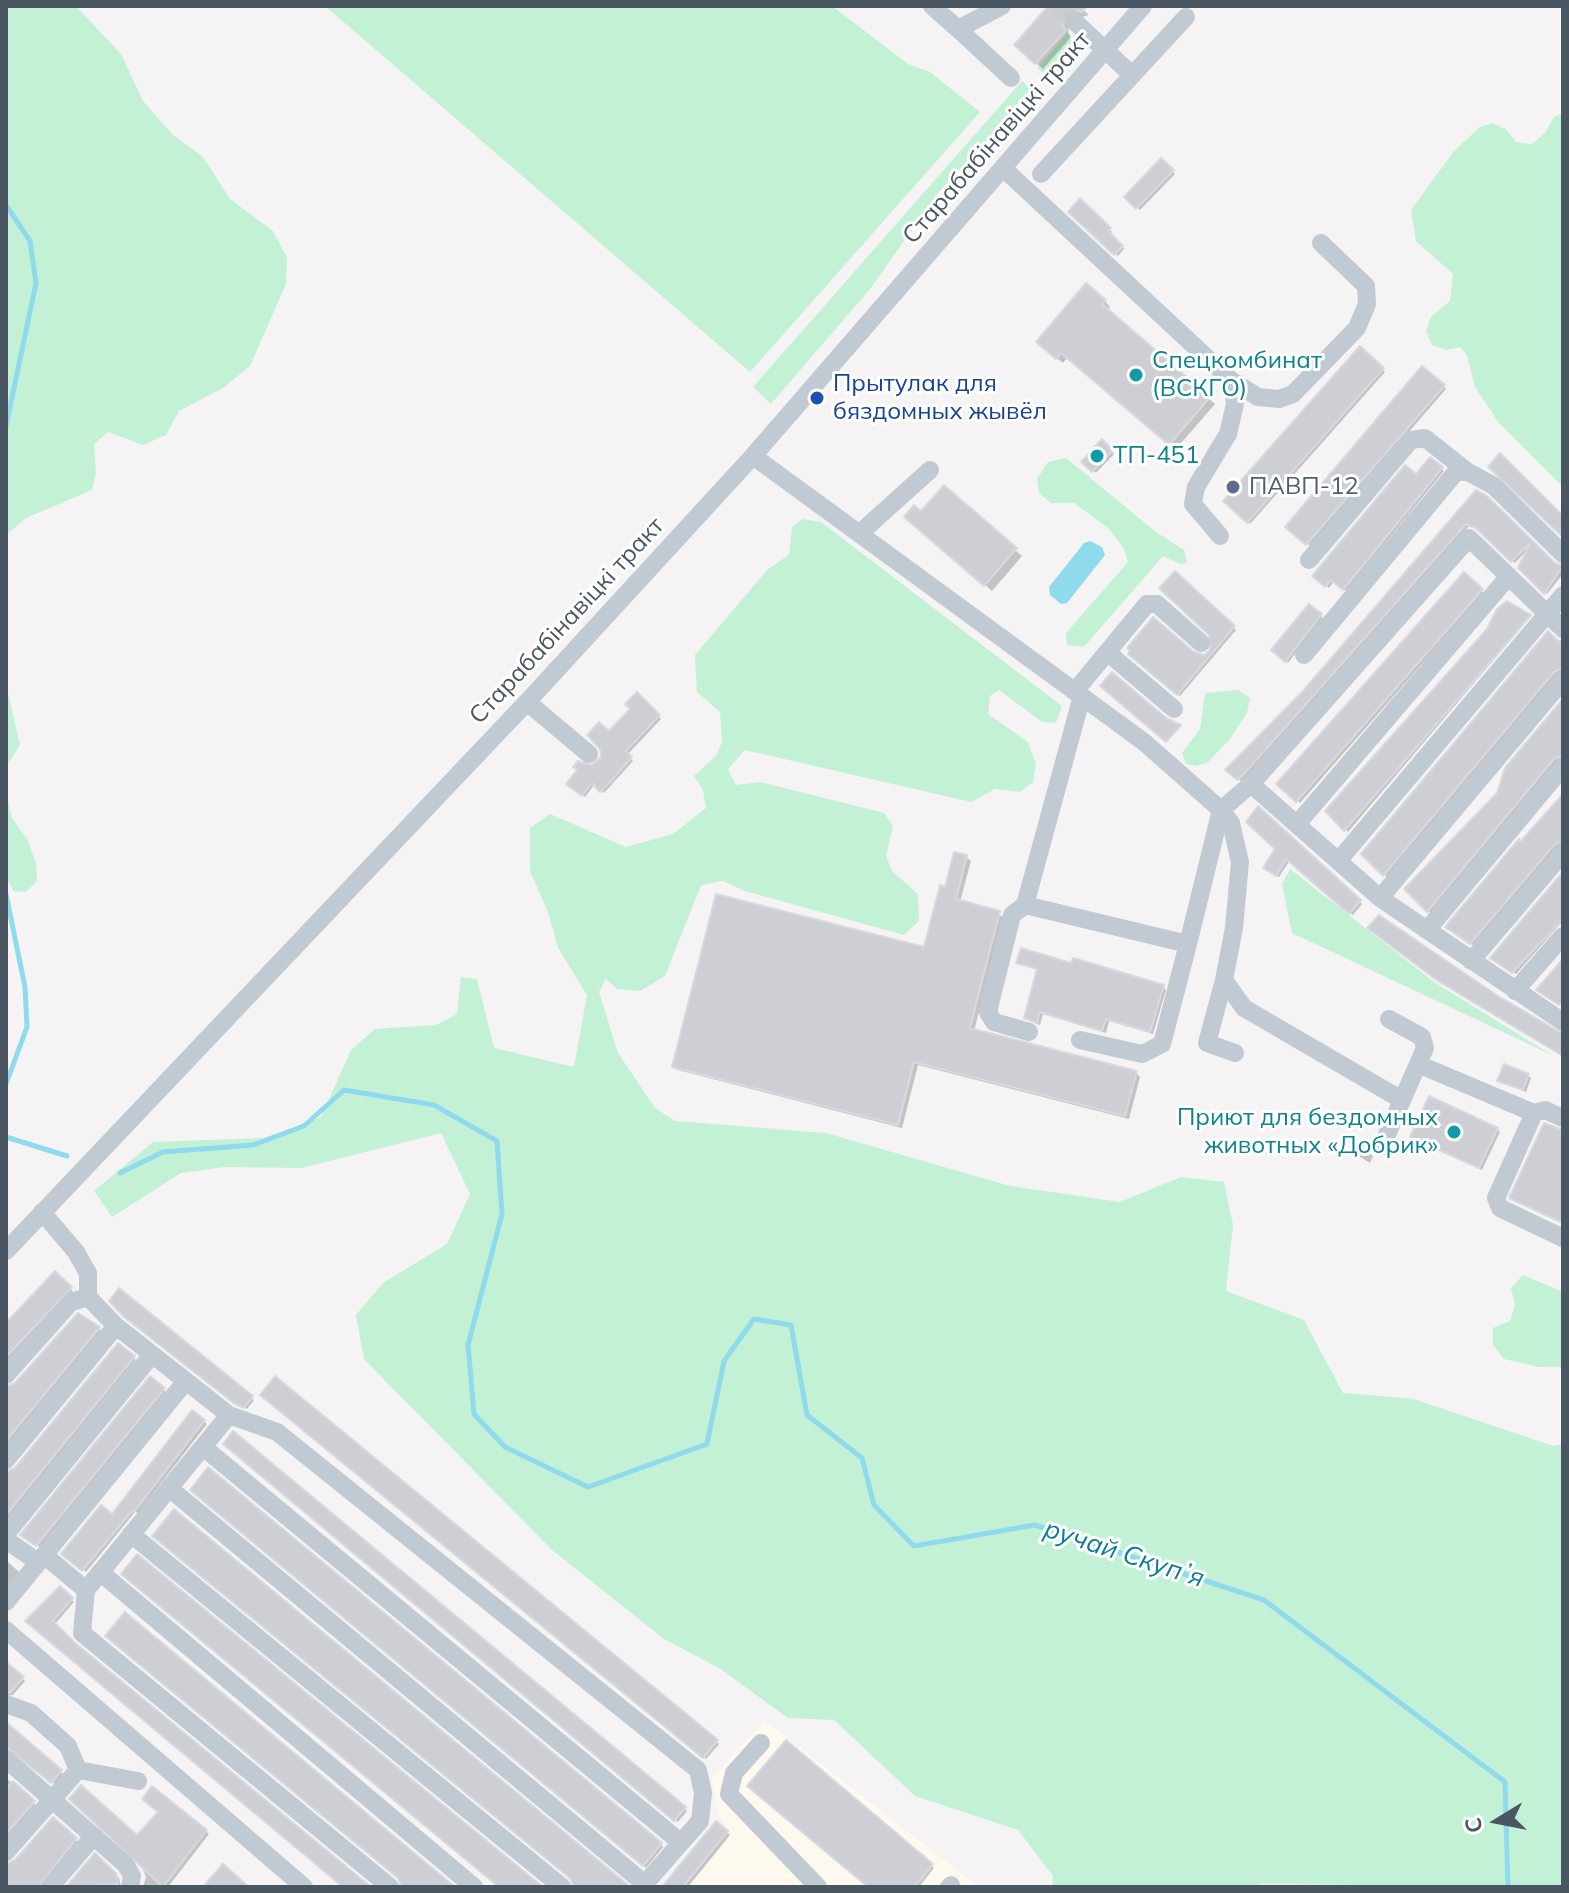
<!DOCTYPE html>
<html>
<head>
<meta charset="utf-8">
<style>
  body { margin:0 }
  #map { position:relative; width:1569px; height:1893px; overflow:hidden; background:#f5f3f3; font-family:Mulish,sans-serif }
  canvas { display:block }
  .frame { position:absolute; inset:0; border:8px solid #4a5661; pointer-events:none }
  .north { position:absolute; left:1457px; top:1781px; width:80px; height:80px; -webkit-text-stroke:6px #fff; paint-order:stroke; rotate:260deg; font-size:22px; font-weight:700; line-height:32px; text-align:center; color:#4a5661 }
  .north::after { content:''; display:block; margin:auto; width:28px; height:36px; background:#4a5661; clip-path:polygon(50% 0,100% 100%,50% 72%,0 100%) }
</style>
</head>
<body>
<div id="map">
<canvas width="1569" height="1893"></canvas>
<div class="frame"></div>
<div class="north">С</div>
</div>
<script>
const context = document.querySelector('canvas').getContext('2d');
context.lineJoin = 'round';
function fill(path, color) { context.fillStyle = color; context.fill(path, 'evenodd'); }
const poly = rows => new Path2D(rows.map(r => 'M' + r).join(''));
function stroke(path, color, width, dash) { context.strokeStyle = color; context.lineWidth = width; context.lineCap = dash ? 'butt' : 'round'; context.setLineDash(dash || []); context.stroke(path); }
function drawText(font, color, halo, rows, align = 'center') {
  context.font = font + ' Mulish,sans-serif'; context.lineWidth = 6; context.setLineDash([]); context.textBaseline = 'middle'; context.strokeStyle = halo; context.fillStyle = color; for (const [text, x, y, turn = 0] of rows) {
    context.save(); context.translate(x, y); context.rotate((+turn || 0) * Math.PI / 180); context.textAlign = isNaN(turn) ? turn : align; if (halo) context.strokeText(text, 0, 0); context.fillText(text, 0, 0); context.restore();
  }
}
const commercial = poly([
  [764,1720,979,1887,687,1887,731,1834,718,1812,711,1779]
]);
const green = poly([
  [6,6,76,6,121,54,143,101,173,135,203,157,230,199,273,231,287,258,286,284,250,366,223,388,179,411,166,435,143,445,108,432,94,444,96,473,92,490,26,518,6,535],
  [325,6,832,6,908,64,930,72,980,112,750,372],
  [1068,32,1072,44,1068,53,1047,76,1037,68],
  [1022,81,1033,91,937,194,870,289,771,404,753,387],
  [1563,113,1563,487,1499,423,1475,387,1467,355,1460,347,1446,350,1432,345,1426,331,1431,317,1450,301,1453,274,1416,241,1411,210,1454,151,1480,127,1492,123,1506,129,1516,142,1532,144,1545,133,1554,117],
  [1066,458,1156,532,1184,550,1187,563,1180,564,1163,556,1084,647,1067,645,1066,633,1128,562,1123,547,1108,528,1074,503,1051,503,1039,493,1037,479,1048,462],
  [803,519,821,522,1062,706,1056,723,1042,722,999,690,990,696,988,714,1028,742,1036,764,1033,782,1020,792,995,789,971,802,745,750,728,769,736,785,760,782,884,813,893,826,886,856,892,871,918,894,919,921,904,935,745,891,723,881,701,885,665,976,640,991,617,989,606,979,599,992,618,1053,655,1108,675,1121,826,1133,1010,1186,1120,1202,1181,1177,1224,1182,1233,1225,1226,1291,1304,1320,1343,1393,1414,1399,1553,1446,1563,1444,1563,1887,1261,1884,1257,1887,1052,1887,1053,1876,1018,1830,915,1796,834,1720,788,1718,719,1668,664,1639,552,1550,364,1359,356,1315,383,1283,447,1244,470,1194,441,1133,302,1168,225,1167,181,1173,112,1217,94,1191,153,1142,264,1138,321,1117,351,1050,375,1029,436,1025,457,1014,461,977,477,979,494,1048,574,1067,587,995,558,948,548,912,530,871,530,828,550,814,626,847,673,834,706,808,703,790,694,776,716,756,722,742,720,712,697,692,695,655,767,570,789,555,792,527],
  [6,684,20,745,6,766,6,778],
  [1238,690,1250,698,1247,713,1230,739,1208,762,1197,766,1186,764,1182,753,1200,729,1205,693],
  [6,792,12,818,27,839,36,863,37,881,26,892,13,891,6,876],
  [1290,869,1434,982,1552,1055,1292,933,1282,884],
  [1523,1275,1563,1292,1563,1367,1539,1367,1504,1359,1493,1345,1493,1328,1510,1321,1515,1305,1511,1288]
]);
const water = poly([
  [1090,541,1102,547,1105,555,1067,603,1061,604,1050,595,1049,587,1084,543]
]);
const shadow = poly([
  [1051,6,1079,6,1089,15,1071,20,1068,32,1071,37,1043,69,1023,52],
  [1161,161,1175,174,1140,210,1127,197],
  [1080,201,1112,232,1110,235,1124,249,1118,256,1070,212],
  [1105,301,1110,307,1107,311,1215,404,1176,449,1068,357,1063,363,1044,347],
  [1360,349,1385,372,1250,524,1225,501],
  [1422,369,1446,389,1310,546,1288,527],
  [1102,442,1114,454,1096,473,1084,462],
  [1430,460,1444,471,1346,591,1334,581,1329,588,1315,576],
  [1477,493,1554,564,1563,567,1563,574,1547,594,1520,568,1528,549,1515,563,1482,532,1469,526,1245,778,1241,781,1230,772,1304,693],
  [913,523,1015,550,1022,556,992,591],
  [1175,574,1236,630,1180,696,1133,656,1204,657,1212,651,1211,634],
  [1464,575,1484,593,1300,803,1279,784],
  [1309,606,1323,618,1288,663,1274,650],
  [1528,614,1530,617,1348,832,1327,811,1489,630],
  [1548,634,1563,642,1563,672,1387,877,1364,854],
  [637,695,661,719,627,755,633,761,604,793,595,784,585,797,568,784,603,758,609,734,633,709],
  [1563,702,1563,758,1430,913,1407,889,1499,794],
  [1563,797,1563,843,1473,945,1450,930],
  [1259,809,1362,904,1353,915,1290,860,1279,877,1268,870,1277,849],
  [966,857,971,861,960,902,1004,917,974,1031,1136,1073,1140,1077,1129,1119,918,1065,902,1128,678,1070,674,1066,925,949,946,889],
  [1563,879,1563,921,1516,974,1495,960],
  [1019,962,1163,987,1166,990,1153,1034,1109,1021,1106,1033,1043,1014,1040,1025,1030,1021,1027,1018,1039,970],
  [1528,1075,1531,1078,1526,1092,1499,1080],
  [1497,1129,1500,1132,1482,1170,1415,1139],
  [1361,1146,1373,1156,1370,1163,1357,1155],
  [55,1274,73,1291,6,1363,6,1326],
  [119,1291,254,1400,247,1409,111,1301],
  [94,1323,101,1331,6,1447,6,1398],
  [118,1345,136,1360,6,1521,6,1474,16,1469],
  [151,1379,166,1392,40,1547,26,1538],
  [265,1398,716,1742,719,1744,706,1759],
  [193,1413,207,1424,138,1513,135,1512,86,1572,64,1553,112,1517],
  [233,1434,687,1811,678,1822,226,1444],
  [195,1492,661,1844,663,1847,646,1868],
  [6,1560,19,1572,6,1588],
  [60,1589,74,1602,54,1625,73,1644,368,1887,345,1887,30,1624],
  [6,1664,25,1681,13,1695,6,1696],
  [6,1725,63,1774,55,1784,18,1752,6,1750],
  [786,1743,934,1868,919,1887,870,1887],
  [6,1778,36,1805,6,1839],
  [153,1789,209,1834,168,1887,143,1887,146,1877,138,1858,137,1838,161,1813],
  [53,1819,78,1842,43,1887,6,1887,6,1863,15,1862],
  [716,1824,730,1835,688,1887,665,1887],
  [95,1856,119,1878,121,1887,68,1887]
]);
const stream = poly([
  [6,205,30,241,36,283,6,426],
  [6,894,25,987,27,1027,6,1084],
  [6,1137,67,1156],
  [120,1173,163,1152,253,1145,304,1126,344,1090,434,1105,497,1141,502,1214,468,1345,474,1414,505,1447,588,1487,707,1444,724,1361,754,1319,791,1325,807,1415,862,1458,874,1505,914,1546,1035,1525,1264,1600,1505,1782,1508,1887]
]);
const building = poly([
  [1048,6,1087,6,1082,12,1071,9,1065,13,1062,24,1066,30,1035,64,1014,45,1048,6],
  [1161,158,1174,170,1136,209,1124,197,1161,158],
  [1080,198,1111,228,1108,231,1123,246,1114,255,1068,212,1080,198],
  [1086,283,1106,300,1102,304,1210,397,1169,445,1061,353,1056,359,1036,342,1086,283],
  [1360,346,1384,368,1247,523,1223,501,1360,346],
  [1422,366,1445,385,1306,545,1285,527,1422,366],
  [1102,439,1113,450,1092,472,1081,462,1102,439],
  [1500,453,1563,516,1563,537,1488,467,1500,453],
  [1430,457,1443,467,1343,590,1331,580,1325,587,1312,576,1405,465,1416,474,1430,457],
  [944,485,1017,548,984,586,904,517,914,505,921,511,944,485],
  [1476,490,1487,496,1555,563,1563,566,1544,594,1518,568,1530,543,1511,562,1477,529,1466,524,1243,775,1237,780,1225,770,1303,691,1476,490],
  [1175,571,1235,626,1177,695,1128,654,1130,651,1127,648,1153,617,1194,652,1204,655,1210,650,1209,635,1159,588,1175,571],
  [1464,572,1483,589,1296,802,1276,784,1464,572],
  [1507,601,1531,615,1344,831,1325,811,1487,629,1497,609,1507,601],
  [1309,604,1322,614,1285,662,1271,650,1309,604],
  [1548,631,1563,646,1563,668,1554,672,1383,876,1361,854,1548,631],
  [1112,672,1166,718,1181,725,1166,742,1100,686,1112,672],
  [637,692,660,715,626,751,632,757,611,781,600,792,592,783,582,796,566,784,577,770,573,767,578,761,592,765,601,757,600,749,587,735,599,722,609,731,630,709,625,704,637,692],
  [1563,699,1563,755,1554,759,1427,912,1404,889,1497,793,1505,768,1563,699],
  [1563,794,1563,841,1554,845,1470,944,1445,927,1519,839,1521,841,1563,794],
  [1258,806,1361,900,1349,914,1286,859,1276,876,1263,868,1275,849,1246,822,1258,806],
  [954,852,967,855,956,899,1000,911,970,1028,1137,1071,1125,1116,914,1062,898,1125,672,1067,716,894,924,947,940,885,945,887,954,852],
  [1563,872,1563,919,1512,973,1490,958,1563,872],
  [1379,915,1498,996,1563,1034,1563,1056,1438,981,1367,928,1379,915],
  [1021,948,1071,963,1073,958,1164,985,1150,1032,1106,1019,1102,1031,1040,1012,1037,1023,1024,1018,1037,969,1016,963,1021,948],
  [1563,959,1563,1000,1559,1005,1536,990,1563,959],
  [1504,1064,1529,1074,1523,1090,1497,1081,1504,1064],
  [1429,1096,1498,1128,1479,1168,1410,1137,1429,1096],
  [1544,1123,1563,1130,1563,1223,1509,1198,1544,1123],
  [55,1271,72,1287,6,1357,6,1323,55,1271],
  [119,1288,253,1396,244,1408,235,1404,124,1317,109,1301,119,1288],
  [78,1313,100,1327,6,1441,6,1387,15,1383,78,1313],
  [118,1343,135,1356,6,1515,6,1472,15,1468,118,1343],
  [150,1376,165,1388,36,1546,20,1535,150,1376],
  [275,1376,718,1740,703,1758,260,1395,275,1376],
  [192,1410,205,1420,134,1512,132,1511,82,1571,61,1554,101,1505,112,1514,192,1410],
  [233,1431,686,1807,674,1821,223,1444,233,1431],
  [208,1467,662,1843,643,1866,190,1490,208,1467],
  [174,1509,628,1885,626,1887,574,1887,570,1878,152,1536,174,1509],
  [137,1554,543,1887,499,1887,121,1574,137,1554],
  [60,1586,73,1598,53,1621,74,1642,371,1887,343,1887,25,1621,60,1586],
  [125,1612,455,1887,402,1887,398,1878,105,1636,125,1612],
  [6,1662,24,1677,10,1693,6,1692,6,1662],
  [6,1722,62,1770,51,1783,6,1747,6,1722],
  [786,1740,933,1864,914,1887,868,1887,747,1786,786,1740],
  [13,1781,35,1801,6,1834,6,1789,13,1781],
  [81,1785,137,1835,158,1812,142,1799,152,1786,207,1830,163,1887,69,1799,81,1785],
  [53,1817,77,1838,38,1887,6,1887,6,1864,15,1860,53,1817],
  [716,1821,728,1831,683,1887,662,1887,716,1821],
  [95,1853,116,1873,118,1884,66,1887,95,1853],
  [223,1864,249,1887,203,1887,223,1864]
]);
const minorTunnel = poly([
  [1057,6,1074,21]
]);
const minor = poly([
  [932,6,958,29,1002,6],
  [1074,21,1132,75],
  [958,29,1011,78],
  [1004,169,1232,381,1235,404,1228,434,1196,487,1193,504,1220,536],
  [1041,174,1186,17],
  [1232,381,1258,397,1279,399,1293,394,1357,328,1367,304,1366,286,1321,243],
  [753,456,1144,742,1221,810,1231,823,1240,862,1234,928,1224,980,1244,1008,1402,1100],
  [860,533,930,470],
  [1309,560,1411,440,1425,438,1468,472],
  [1107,652,1174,709],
  [1304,655,1456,472,1468,472,1494,486,1563,554],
  [1075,691,1147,604,1157,604,1201,643],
  [527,702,589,754],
  [1251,784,1380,898,1563,1022],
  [1298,823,1509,576],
  [1339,860,1563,595],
  [1380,898,1563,680],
  [1025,905,1082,696],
  [1427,930,1563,767],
  [1188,944,1221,810,1251,784,1469,538,1563,629],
  [1471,961,1563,853],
  [1224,980,1207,1043,1235,1053],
  [1515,991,1563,936],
  [1029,1032,994,1022,988,1012,1012,915,1025,905,1188,944,1162,1044,1142,1054,1080,1040],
  [1420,1065,1534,1113,1545,1110,1563,1118],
  [1534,1113,1496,1198,1500,1208,1563,1238],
  [1382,1146,1425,1048,1422,1037,1389,1019],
  [6,1251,527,702,753,456,1143,6],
  [6,1375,71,1302,88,1297],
  [186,1381,229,1415,277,1432,698,1770,703,1793,700,1821,642,1887],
  [203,1447,679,1841],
  [6,1460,116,1326,88,1297,88,1273,76,1252,42,1212],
  [169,1488,645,1884],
  [6,1534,151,1356],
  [131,1534,562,1887],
  [6,1540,38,1562],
  [44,1555,86,1590,229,1415],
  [100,1572,474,1887],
  [86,1590,82,1633,390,1887],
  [6,1602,186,1381,116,1326],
  [6,1630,304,1887],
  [6,1704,31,1713,68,1746,78,1770,6,1852],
  [761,1743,734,1773,729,1794,818,1887],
  [6,1759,126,1865,132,1876,130,1887],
  [78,1770,138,1781],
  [50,1887,94,1836],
  [949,1887,951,1885]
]);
const markers = [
  [1136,375,8,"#0f9aa8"],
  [817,398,8,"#1a4fb4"],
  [1097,456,8,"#0f9aa8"],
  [1233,487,8,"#5c6f8a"],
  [1454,1132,8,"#0f9aa8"]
];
const streetNames = [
  ["Старабабінавіцкі тракт",997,138,-49],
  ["Старабабінавіцкі тракт",567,621,-47]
];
const cultureNames = [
  ["Спецкомбинат",1152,361],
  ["(ВСКГО)",1152,389],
  ["ТП-451",1113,456],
  ["Приют для бездомных",1438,1118,"right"],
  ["животных «Добрик»",1438,1146,"right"]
];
const transitNames = [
  ["Прытулак для",833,384],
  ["бяздомных жывёл",833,412]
];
const serviceNames = [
  ["ПАВП-12",1249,487]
];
const waterNames = [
  ["ручай Скупʼя",1124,1554,18]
];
fill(commercial, '#fdf9ef');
fill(green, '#c3f1d5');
fill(water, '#90daee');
fill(shadow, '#0003');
stroke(stream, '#90daee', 5);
fill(building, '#cdcfd5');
stroke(building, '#d7d9de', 2);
stroke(minorTunnel, '#caccce', 18, [18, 9]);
stroke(minor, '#c1cad2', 18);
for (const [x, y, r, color] of markers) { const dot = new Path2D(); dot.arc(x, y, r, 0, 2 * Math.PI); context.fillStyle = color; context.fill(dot); stroke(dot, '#fff', 3); }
drawText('24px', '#4a5661', '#fff', streetNames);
drawText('24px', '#0d838f', '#fff', cultureNames, 'left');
drawText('24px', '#164399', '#fff', transitNames, 'left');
drawText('24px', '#4e5e75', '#fff', serviceNames, 'left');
drawText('italic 26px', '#0c7c9b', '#fff', waterNames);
</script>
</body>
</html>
